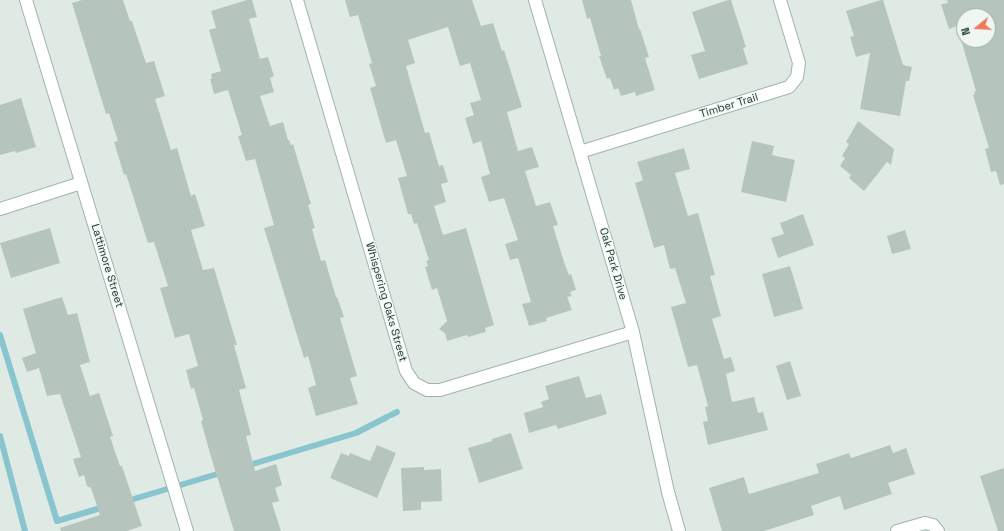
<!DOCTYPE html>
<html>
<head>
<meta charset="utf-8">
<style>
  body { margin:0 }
  #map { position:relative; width:1004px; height:531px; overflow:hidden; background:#e0eae5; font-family:"Space Grotesk",sans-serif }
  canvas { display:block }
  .north { position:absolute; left:956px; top:8px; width:40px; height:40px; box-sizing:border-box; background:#f0f7f3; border:1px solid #9daba6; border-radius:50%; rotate:252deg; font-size:11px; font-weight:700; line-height:16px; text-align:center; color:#213a32 }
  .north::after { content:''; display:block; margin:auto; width:14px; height:18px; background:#ec7b5c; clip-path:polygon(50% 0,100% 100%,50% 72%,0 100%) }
</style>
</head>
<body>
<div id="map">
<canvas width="1004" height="531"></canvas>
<div class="north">N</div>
</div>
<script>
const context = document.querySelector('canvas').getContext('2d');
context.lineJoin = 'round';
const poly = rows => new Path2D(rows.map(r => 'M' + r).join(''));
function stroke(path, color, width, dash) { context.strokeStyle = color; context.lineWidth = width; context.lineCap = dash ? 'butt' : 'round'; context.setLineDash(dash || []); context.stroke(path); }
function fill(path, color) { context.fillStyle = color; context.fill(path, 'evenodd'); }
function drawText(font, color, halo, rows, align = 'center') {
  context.font = font + ' "Space Grotesk",sans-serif'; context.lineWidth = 3; context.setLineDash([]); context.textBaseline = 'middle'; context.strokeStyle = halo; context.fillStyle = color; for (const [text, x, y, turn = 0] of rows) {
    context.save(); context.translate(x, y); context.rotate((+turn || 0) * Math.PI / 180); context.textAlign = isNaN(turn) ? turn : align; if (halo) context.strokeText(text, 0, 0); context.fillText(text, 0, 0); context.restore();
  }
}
const stream = poly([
  [0,335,57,521,104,507],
  [391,415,397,412],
  [0,436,25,531],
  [246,466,356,433,387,417],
  [127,501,224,472]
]);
const building = poly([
  [82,0,123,0,130,21,132,21,146,63,154,61,165,96,155,99,171,150,177,148,191,196,195,194,205,226,191,230,203,270,214,268,237,345,234,345,246,388,239,390,251,435,246,436,255,471,276,464,282,485,275,488,279,501,272,503,281,531,234,531,211,457,201,421,203,420,194,388,191,389,186,370,198,366,189,334,175,338,160,288,168,286,154,242,148,243,126,174,124,175,114,142,118,141,109,113,106,114,72,3],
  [247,0,252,0,257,17,249,19,260,59,268,57,274,76,270,78,274,92,260,96,270,126,283,122,288,140,289,140,291,145,293,144,311,204,308,205,315,228,312,229,321,261,325,260,336,297,337,297,344,317,340,318,357,376,350,378,358,404,316,416,308,388,316,385,308,356,304,358,264,228,274,225,255,159,246,161,238,136,242,135,228,90,214,94,210,79,212,79,211,74,221,71,209,30,216,28,211,11],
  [345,0,472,0,481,26,493,23,502,51,504,50,522,107,507,112,518,151,532,147,539,167,525,171,536,206,550,202,558,225,553,226,564,262,569,275,571,274,576,290,570,292,572,296,567,297,572,310,546,318,547,321,529,326,522,304,531,302,518,258,510,260,505,244,518,240,504,198,489,202,481,177,490,174,481,141,473,144,465,118,474,115,470,103,481,100,470,63,460,66,448,27,408,40,415,63,406,66,425,133,429,132,439,166,443,165,448,182,441,184,446,202,434,206,443,235,466,228,494,325,485,328,486,332,468,337,467,335,447,341,445,333,439,329,447,321,437,288,432,290,425,267,428,266,426,261,429,260,417,223,414,224,411,214,408,214,398,178,407,176,396,140,386,143,370,88,376,86,369,64,372,63,358,15,350,17],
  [582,0,631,0,639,29,640,29,649,57,645,58,655,90,636,96,635,92,621,96,618,88,614,90,610,78,607,79,599,56,601,56,590,18,587,19],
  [728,0,731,0,746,47,743,48,748,64,699,79,691,55,705,51,692,12],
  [881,0,883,0,903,65,912,67,909,81,906,81,900,116,860,109,870,53,856,57,850,37,854,36,846,11],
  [947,0,1004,0,1004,184,1000,185,996,171,991,172,985,149,989,148,973,95,975,94,974,92,976,91,957,26,949,29,941,4,948,3],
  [964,16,988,16,988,40,964,40],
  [21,98,36,147,16,153,15,151,0,155,0,105],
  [858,121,894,149,891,165,887,162,864,191,849,178,851,175,840,166,845,158,842,156,849,144,846,142],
  [752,141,774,146,772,155,795,160,786,202,741,192],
  [684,148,690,169,675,173,688,216,698,213,715,275,710,276,721,316,712,319,724,359,731,357,735,371,726,374,732,402,754,397,758,413,763,412,768,430,708,445,703,422,708,421,705,407,708,406,697,365,688,367,671,307,686,303,675,268,670,269,664,245,654,248,635,183,643,180,637,162],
  [803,214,814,245,778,258,771,238,784,234,780,223],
  [50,228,60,263,11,278,0,243],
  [905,230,911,249,892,254,887,236],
  [790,266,803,309,774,317,762,274],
  [62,297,68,315,77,313,90,362,80,365,90,396,99,393,113,436,110,437,120,466,122,466,142,526,127,531,61,531,60,528,100,515,91,488,87,486,84,475,79,477,73,459,81,457,60,394,47,396,39,368,27,372,22,358,36,353,23,309],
  [790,361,801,396,787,400,776,366],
  [579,376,586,398,601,394,607,414,558,429,556,425,529,433,524,413,543,407,541,402,549,399,545,386],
  [511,433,523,469,479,483,468,448,492,441,492,439],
  [377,445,396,453,377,498,330,478,341,453,349,456,350,453,370,461],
  [890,445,893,453,906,448,915,474,888,483,892,494,844,510,840,496,811,506,814,515,764,531,722,531,709,488,744,477,749,494,819,473,816,464,849,453,851,458],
  [424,467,424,470,441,469,442,501,421,502,421,510,403,511,401,468],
  [1004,468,1004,531,998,531,980,476]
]);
const street = poly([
  [26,0,187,531],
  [297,0,406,371,414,383,427,390,440,390,633,332],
  [535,0,633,332,668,492,679,531],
  [580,152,789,87,797,77,799,63,780,0],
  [0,209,81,183],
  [897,531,925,523,933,525,938,531]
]);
const streetNames = [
  ["Timber Trail",729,106,-17],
  ["Oak Park Drive",613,264,74],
  ["Lattimore Street",107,266,73],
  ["Whispering Oaks Street",386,302,74]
];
stroke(stream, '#89c5ce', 6);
fill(building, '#b5c5be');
stroke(street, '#a3b2ac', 14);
stroke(street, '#fff', 12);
drawText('11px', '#213a32', '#f0f7f3', streetNames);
</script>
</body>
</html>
